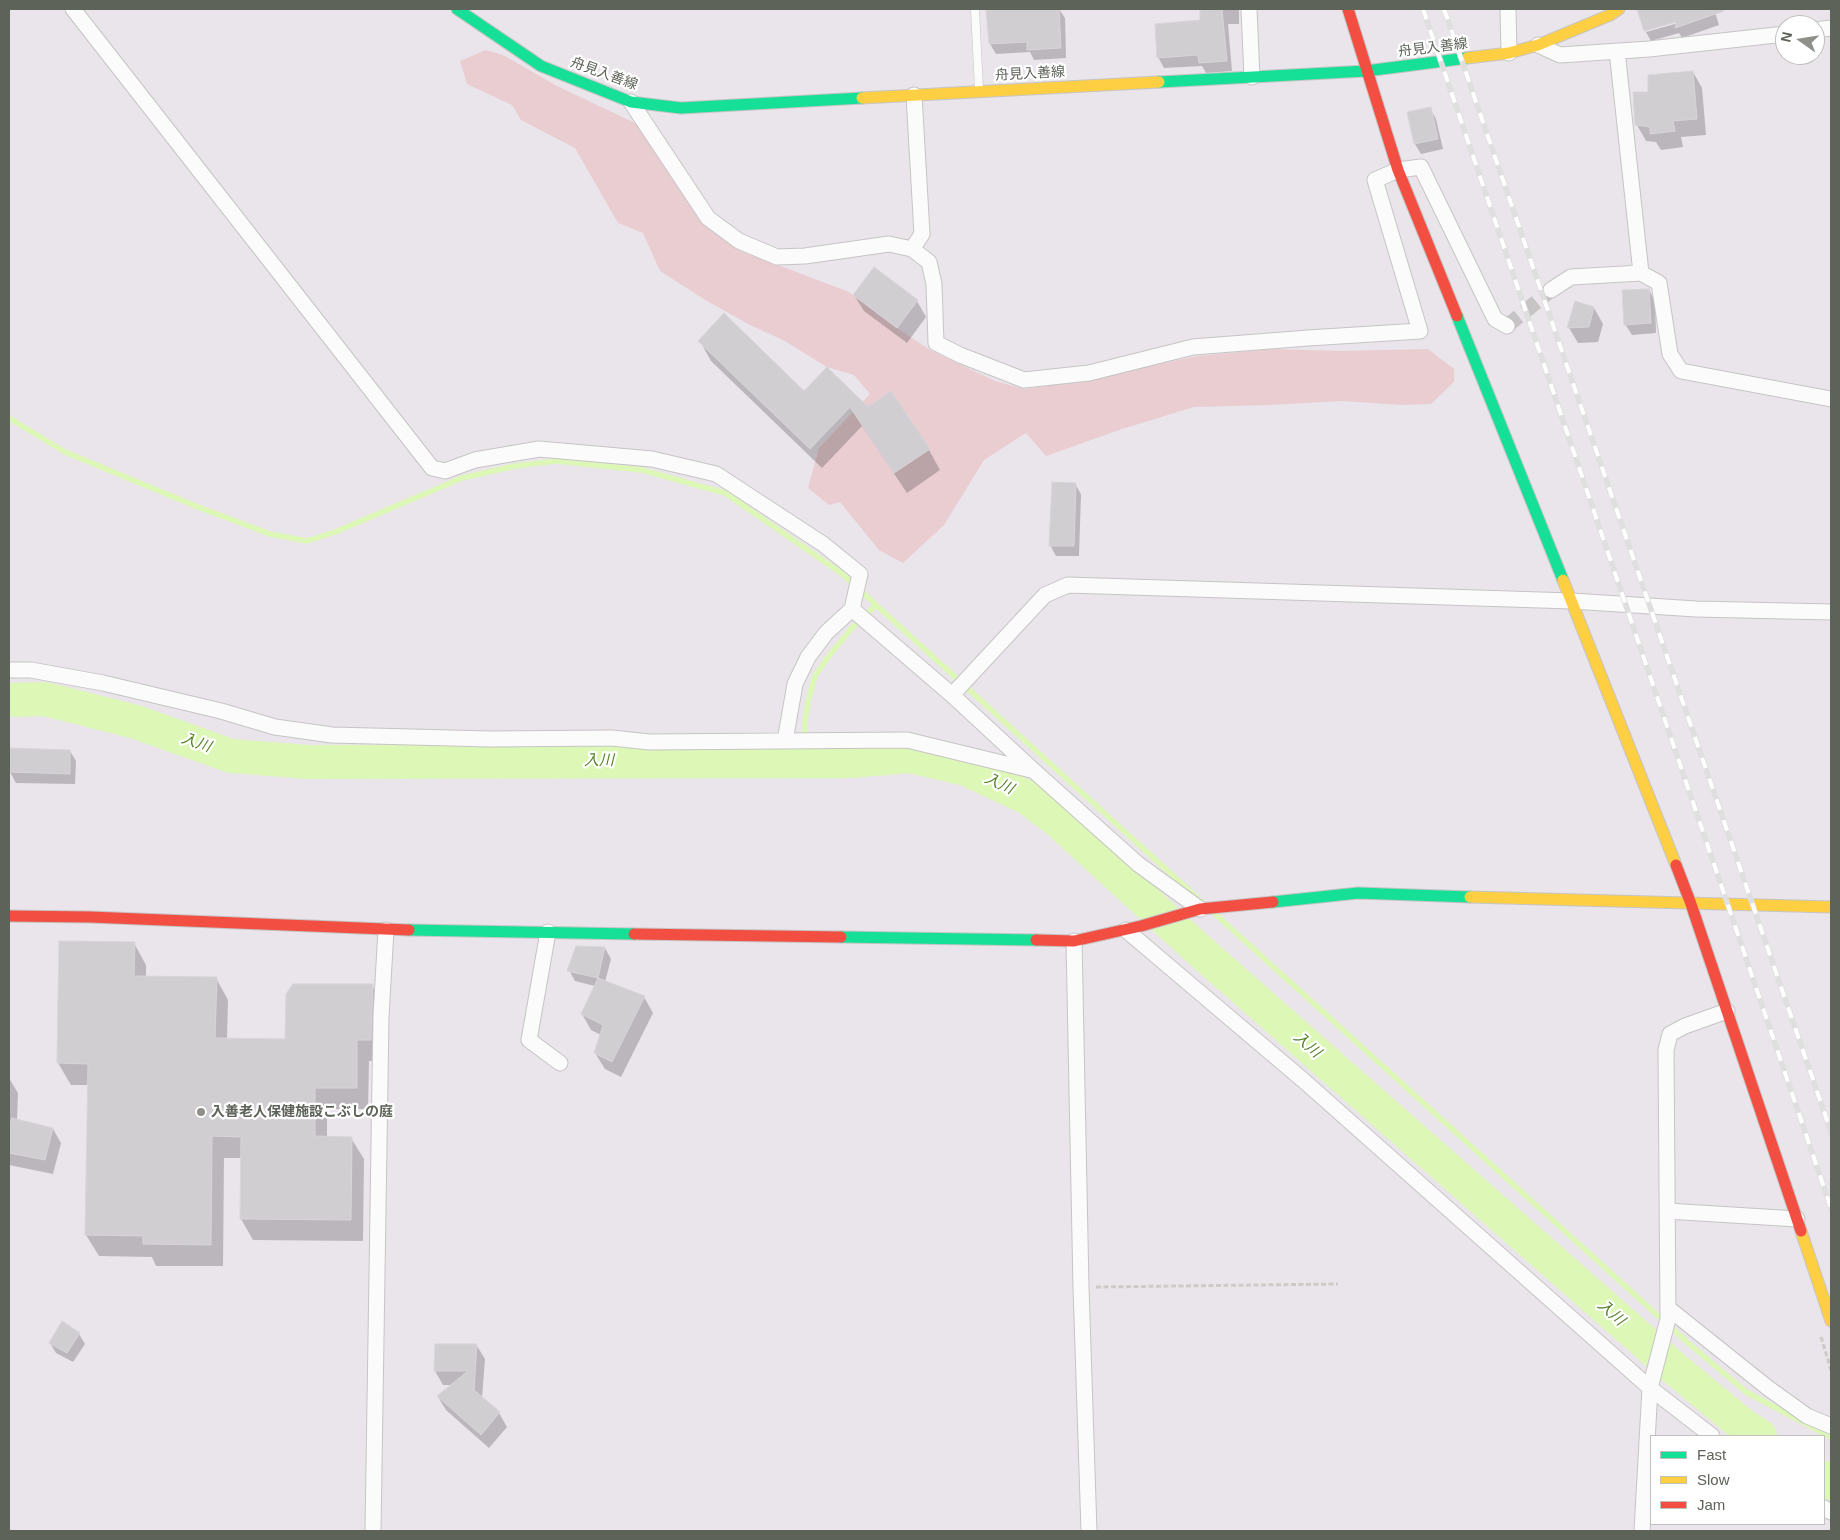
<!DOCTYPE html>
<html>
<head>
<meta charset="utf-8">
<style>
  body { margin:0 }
  #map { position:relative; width:1840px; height:1540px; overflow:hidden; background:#eae4eb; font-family:Helvetica,sans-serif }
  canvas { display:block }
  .frame { position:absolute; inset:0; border:10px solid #5e6359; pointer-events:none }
  .legend { position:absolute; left:1650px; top:1435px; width:175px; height:90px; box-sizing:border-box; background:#fff; border:1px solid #bfc1bd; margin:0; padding:6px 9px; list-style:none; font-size:15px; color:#5e6359 }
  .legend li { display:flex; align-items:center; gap:10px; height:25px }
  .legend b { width:25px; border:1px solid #bfc1bd }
  .north { position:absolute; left:1775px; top:15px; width:50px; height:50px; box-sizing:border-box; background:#fff; border:1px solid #bfc1bd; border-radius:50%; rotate:283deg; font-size:14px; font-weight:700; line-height:20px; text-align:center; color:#5e6359 }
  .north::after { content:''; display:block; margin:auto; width:18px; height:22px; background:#8f908c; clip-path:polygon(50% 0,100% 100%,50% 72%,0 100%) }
</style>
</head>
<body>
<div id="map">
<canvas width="1840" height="1540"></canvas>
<div class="frame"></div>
<ul class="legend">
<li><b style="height:6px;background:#16e098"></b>Fast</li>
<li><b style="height:6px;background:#ffcf43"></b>Slow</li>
<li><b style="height:6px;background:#f24e42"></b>Jam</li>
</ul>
<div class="north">N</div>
</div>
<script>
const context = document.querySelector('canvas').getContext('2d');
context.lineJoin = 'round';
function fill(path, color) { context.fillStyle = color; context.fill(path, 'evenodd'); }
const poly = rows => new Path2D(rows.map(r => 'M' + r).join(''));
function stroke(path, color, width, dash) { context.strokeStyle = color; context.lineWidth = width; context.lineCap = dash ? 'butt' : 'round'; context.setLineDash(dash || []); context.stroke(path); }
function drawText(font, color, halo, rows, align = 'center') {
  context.font = font + ' Helvetica,"Noto Sans JP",sans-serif'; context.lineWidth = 4.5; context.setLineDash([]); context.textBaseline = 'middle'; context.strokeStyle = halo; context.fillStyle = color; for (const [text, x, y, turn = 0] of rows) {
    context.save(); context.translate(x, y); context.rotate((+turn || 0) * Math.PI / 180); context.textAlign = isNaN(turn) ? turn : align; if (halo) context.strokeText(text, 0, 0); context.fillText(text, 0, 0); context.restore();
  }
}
const green = poly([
  [486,50,503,55,557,86,637,124,705,225,741,251,849,292,897,328,930,350,995,381,1025,389,1098,377,1197,356,1271,349,1340,351,1428,349,1454,369,1454,382,1431,404,1401,405,1343,401,1269,405,1194,407,1122,429,1046,456,1026,433,984,460,944,525,903,563,879,550,840,502,829,505,808,488,819,448,870,394,854,375,827,367,783,340,750,325,707,301,660,271,643,233,618,223,575,148,521,120,512,105,467,84,460,61]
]);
const shadow = poly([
  [987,9,1059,9,1065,18,1066,58,1034,60,1030,52,996,54,990,44],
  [1201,9,1239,9,1239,24,1228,24,1232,71,1206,73,1202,66,1164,68,1158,57,1201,21],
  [1642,9,1714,9,1719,25,1682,38,1679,33,1651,41,1646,32,1682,22,1682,19,1646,29,1646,32,1639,10],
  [1693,72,1702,88,1706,135,1681,137,1683,147,1661,150,1656,142,1646,141,1637,125,1649,93],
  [1430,108,1436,119,1443,149,1421,154,1415,144,1408,113],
  [1649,290,1655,301,1656,333,1632,335,1625,324],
  [854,295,917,301,926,317,907,343,864,311],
  [1594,308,1603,324,1598,342,1578,343,1569,328],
  [700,341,804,393,868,409,929,450,940,470,907,493,862,426,822,468,711,361],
  [1075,484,1081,494,1079,556,1056,556,1050,545],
  [11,749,70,751,76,761,75,784,16,783,10,772],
  [61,942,134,943,146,965,146,977,216,978,228,1000,227,1040,286,1041,372,986,385,1007,383,1061,369,1061,368,1109,327,1109,327,1138,351,1138,364,1159,363,1241,253,1240,241,1219,242,1158,224,1158,223,1266,156,1266,152,1257,99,1256,86,1235,89,1085,71,1085,58,1063],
  [605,948,611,959,605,982,644,997,653,1013,621,1077,605,1069,595,1053,601,1035,591,1030,582,1014,595,986,575,981,569,970],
  [9,1078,18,1093,17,1121,53,1129,61,1143,53,1174,9,1165],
  [79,1334,85,1344,73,1362,56,1353,50,1343],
  [477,1346,485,1359,482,1398,499,1413,507,1427,489,1448,446,1410,438,1397,453,1385,443,1385,435,1371]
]);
const stream = poly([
  [9,418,65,452,198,507,270,534,307,541,335,532,462,478,515,466,556,461,642,470,725,493,841,573,1203,903],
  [805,761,805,722,808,701,815,676,828,657,852,628,876,605],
  [1214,913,1687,1342,1746,1392,1831,1437]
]);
const river = poly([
  [9,700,45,699,136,722,231,756,309,762,851,761,909,756,966,769,1026,797,1058,821,1199,950,1674,1368,1744,1426,1760,1436],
  [1824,1478,1831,1483]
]);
const building = poly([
  [986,9,1059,9,1061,48,1027,50,1027,42,989,44,986,9],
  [1200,9,1222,9,1227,61,1199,63,1198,55,1157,58,1155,24,1200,20,1200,9],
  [1637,9,1723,9,1724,11,1675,28,1676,22,1644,31,1637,9],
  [1693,71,1697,119,1673,121,1675,131,1650,134,1650,127,1635,125,1633,92,1648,92,1648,75,1693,71],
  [1431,107,1438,139,1414,144,1407,112,1431,107],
  [874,267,918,300,897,328,853,295,874,267],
  [1649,289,1651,323,1624,325,1622,290,1649,289],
  [1575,301,1594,307,1589,327,1567,328,1575,301],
  [724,313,804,391,827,367,868,407,891,391,930,449,894,473,850,407,810,449,698,341,724,313],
  [1052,482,1076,483,1074,546,1049,546,1052,482],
  [10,748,70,750,70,774,9,772,10,748],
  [59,941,135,942,134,976,217,977,215,1038,285,1039,286,994,293,984,373,984,371,1040,357,1040,357,1088,315,1088,315,1136,352,1137,351,1220,240,1219,241,1137,212,1136,211,1245,143,1244,143,1236,85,1235,88,1064,57,1063,59,941],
  [576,946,605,947,598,978,567,971,576,946],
  [598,978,645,996,612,1062,594,1053,603,1025,581,1014,598,978],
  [12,1118,53,1128,45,1160,9,1153,9,1127,12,1118],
  [62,1321,80,1333,67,1353,49,1343,62,1321],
  [435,1344,477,1344,474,1390,500,1412,481,1435,437,1396,468,1371,434,1371,435,1344]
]);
const streetTunnel = poly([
  [1507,326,1551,290]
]);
const path = poly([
  [1096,1287,1338,1284],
  [1821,1337,1831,1370]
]);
const lane = poly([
  [975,9,979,90]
]);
const street = poly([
  [73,9,432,468,445,471,475,460,539,449,652,459,716,474,823,544,860,574,852,609,952,695,1033,770,1138,864,1200,909],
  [1249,9,1252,77],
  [1508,9,1509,53],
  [1815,30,1831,28],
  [1538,45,1560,55,1649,49,1785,34],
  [1617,51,1641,273],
  [631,102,708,218,739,241,777,257,805,256,889,244,912,249,929,262,934,284,936,343,960,355,1024,380,1089,373,1193,347,1308,338,1420,331,1375,180,1398,170,1421,167,1495,319,1507,326],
  [912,249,922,234,914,95],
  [1551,290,1571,277,1641,273,1659,283,1670,354,1681,371,1831,399],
  [9,670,31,670,103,683,221,711,275,727,332,735,490,739,612,738,649,742,907,740,1031,770],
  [952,695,1045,595,1068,585,1572,601,1696,609,1831,612],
  [785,741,795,684,808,657,826,633,852,609],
  [1126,930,1303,1080,1650,1388,1712,1436],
  [548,932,529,1040,560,1063],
  [1074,941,1081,1287,1089,1531],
  [1667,1211,1797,1219],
  [1668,1308,1768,1388,1807,1416,1831,1426],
  [1824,1508,1831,1512],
  [373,1531,381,1016,386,930],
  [1642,1531,1650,1388,1668,1319,1666,1050,1670,1034,1685,1026,1727,1011]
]);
const fast = poly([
  [457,9,541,66,631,102,681,108,862,98],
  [1159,82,1366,71,1467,58],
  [1457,316,1563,580],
  [1273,902,1358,893,1470,897],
  [409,930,634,934],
  [841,937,1036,940]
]);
const slow = poly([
  [1467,58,1509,53,1538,45,1610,15,1619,9],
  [862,98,1159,82],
  [1563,580,1676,865],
  [1470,897,1831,907],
  [1801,1231,1831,1321]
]);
const jam = poly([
  [1348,9,1398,170,1457,316],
  [1676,865,1691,904,1801,1231],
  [9,916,90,917,409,930],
  [634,934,841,937],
  [1036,940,1074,941,1141,926,1200,909,1273,902]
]);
const rail = poly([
  [1423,9,1831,1208],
  [1444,9,1831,1132]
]);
const markers = [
  [201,1112,5,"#8f908c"]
];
const streetNames = [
  ["舟見入善線",1433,48,-7],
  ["舟見入善線",604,74,20],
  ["舟見入善線",1030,74,-3]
];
const poiNames = [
  ["入善老人保健施設こぶしの庭",211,1112]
];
const waterNames = [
  ["入川",196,743,19],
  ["入川",599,761],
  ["入川",999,784,25],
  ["入川",1307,1045,41],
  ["入川",1611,1313,41]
];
fill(green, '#e9cdd1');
fill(shadow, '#0003');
stroke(stream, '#dcf7b6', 5.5);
stroke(river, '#dcf7b6', 34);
fill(building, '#d1ced2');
stroke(building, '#d8d3da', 1);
stroke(streetTunnel, '#c7c4c6', 15, [15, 8]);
stroke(lane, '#c6c5c5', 9);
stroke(street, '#c6c5c5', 17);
stroke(fast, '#c5c5c4', 13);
stroke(slow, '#c5c5c4', 13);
stroke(jam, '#c5c5c4', 13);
stroke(path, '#cecac7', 3, [5, 2.5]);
stroke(lane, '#fcfbfc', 8);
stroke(street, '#fcfbfc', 15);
stroke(fast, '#16e098', 11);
stroke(slow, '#ffcf43', 11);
stroke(jam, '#f24e42', 11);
stroke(rail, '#e0dfdf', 5.5);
stroke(rail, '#fff', 4, [11]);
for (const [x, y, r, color] of markers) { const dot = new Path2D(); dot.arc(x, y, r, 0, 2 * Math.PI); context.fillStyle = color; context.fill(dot); stroke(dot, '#fff', 2); }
drawText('14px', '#5e6359', '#fff', streetNames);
drawText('bold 14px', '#5e6359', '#fff', poiNames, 'left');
drawText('italic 15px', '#558228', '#fff', waterNames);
</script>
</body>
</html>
